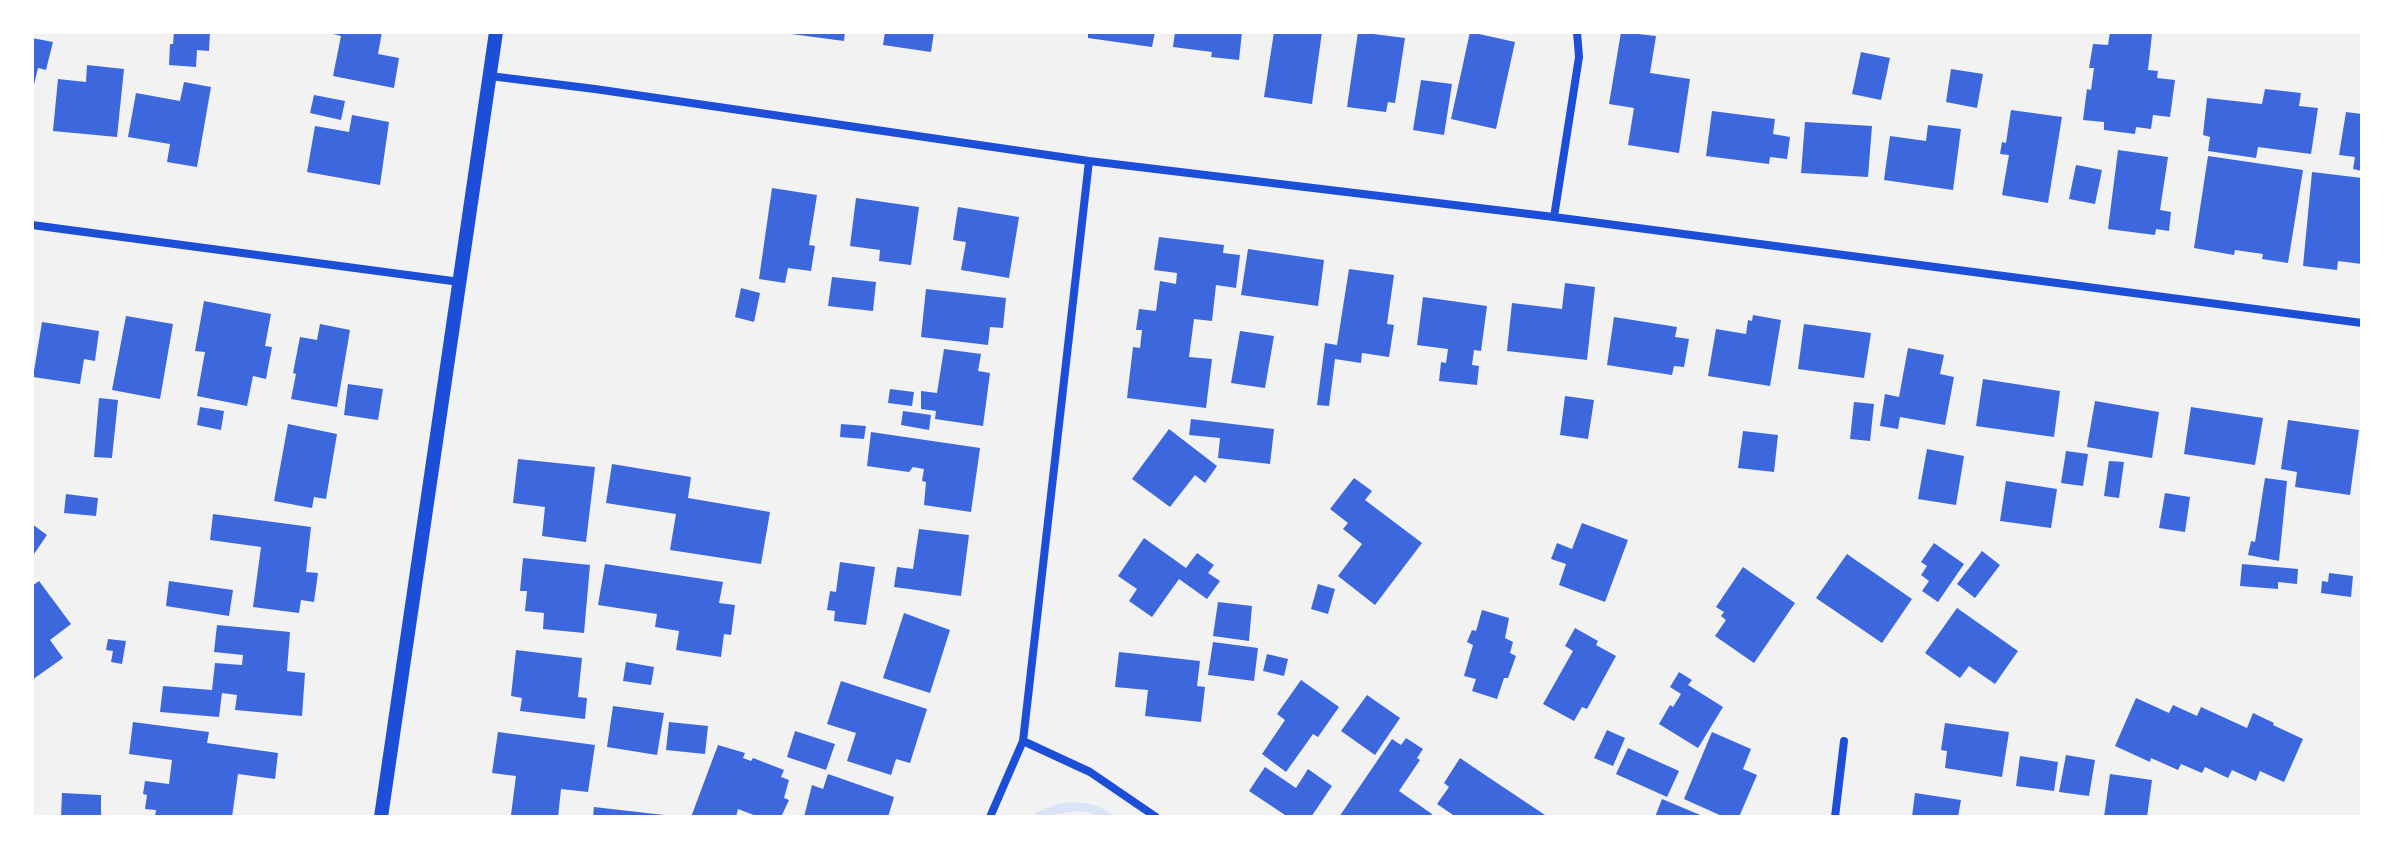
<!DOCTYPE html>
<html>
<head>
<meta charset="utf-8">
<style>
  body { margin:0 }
  #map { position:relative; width:2394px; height:849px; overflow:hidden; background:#f2f2f2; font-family:"IBM Plex Sans",sans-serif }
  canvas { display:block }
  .frame { position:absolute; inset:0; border:34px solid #fff; pointer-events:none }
</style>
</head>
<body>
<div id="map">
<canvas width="2394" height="849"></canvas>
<div class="frame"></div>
</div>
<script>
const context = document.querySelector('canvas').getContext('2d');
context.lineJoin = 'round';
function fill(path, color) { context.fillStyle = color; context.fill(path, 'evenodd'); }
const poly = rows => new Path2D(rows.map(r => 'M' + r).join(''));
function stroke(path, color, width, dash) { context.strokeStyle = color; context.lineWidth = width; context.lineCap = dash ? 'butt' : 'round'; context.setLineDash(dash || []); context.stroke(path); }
const green = poly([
  [1070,802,1084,803,1098,806,1117,817,1097,817,1091,813,1076,811,1038,817,1035,813,1057,804]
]);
const building = poly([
  [174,32,210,32,209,51,197,50,196,67,169,65,170,44,173,44],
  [325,32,382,32,378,54,399,58,394,88,333,76,341,36],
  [791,32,845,32,844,41,791,34],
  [885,32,934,32,931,52,883,45],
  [1088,32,1155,32,1152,47,1088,38],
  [1175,32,1242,32,1239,60,1211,57,1212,52,1173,47],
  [1274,32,1322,32,1312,104,1264,97],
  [1358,32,1405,38,1395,103,1388,102,1386,112,1347,107],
  [1470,32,1515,42,1496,129,1451,119],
  [1621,32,1656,36,1650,73,1690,79,1679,153,1628,145,1634,108,1609,104],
  [2110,32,2152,34,2148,70,2158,71,2157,78,2175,80,2170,117,2153,115,2151,129,2136,127,2135,134,2104,130,2104,122,2083,120,2087,89,2091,90,2094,68,2089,68,2093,44,2108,45],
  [32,38,53,42,46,70,38,68,33,89],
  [1861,52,1890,58,1881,100,1852,94],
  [87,65,124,69,117,137,53,131,58,79,86,82],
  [1951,69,1983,74,1977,108,1946,102],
  [1421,80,1452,84,1444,135,1413,130],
  [184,82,211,87,197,167,167,162,170,144,128,137,136,93,180,101],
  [2265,89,2301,93,2299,106,2318,108,2311,154,2258,147,2256,158,2208,151,2210,137,2203,135,2207,98,2262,104],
  [314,95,345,101,341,120,310,113],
  [2011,110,2062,117,2048,203,2002,195,2009,155,2000,154,2002,142,2006,143],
  [1712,111,1775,119,1773,134,1790,137,1787,159,1770,157,1769,164,1706,156],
  [2346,112,2362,114,2362,171,2353,169,2355,157,2339,155],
  [352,115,389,122,380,185,307,172,315,126,349,132],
  [1805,122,1872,126,1868,177,1801,173],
  [1928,125,1961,129,1953,190,1884,180,1890,136,1926,141],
  [2118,150,2168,157,2160,210,2171,212,2169,231,2156,229,2155,235,2108,229],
  [2208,156,2303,170,2288,263,2262,259,2263,254,2235,250,2234,255,2194,248],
  [2076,165,2102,170,2095,204,2069,199],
  [2312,172,2362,178,2362,264,2338,261,2337,270,2303,266],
  [772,188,817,195,809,245,815,246,811,271,788,268,785,283,759,279],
  [856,198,919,207,911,265,879,261,880,250,850,246],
  [958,207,1019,217,1009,278,961,270,966,242,953,240],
  [1159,237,1224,245,1223,253,1240,255,1236,288,1216,285,1212,321,1194,319,1189,357,1212,359,1206,408,1127,398,1133,347,1140,348,1142,330,1136,330,1139,309,1156,311,1160,281,1176,284,1177,273,1154,270],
  [1248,249,1324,260,1318,306,1241,295],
  [1349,269,1394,275,1387,324,1394,325,1389,357,1362,353,1361,363,1335,359,1329,406,1317,405,1325,343,1337,345],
  [832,277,876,282,873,311,828,306],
  [1565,283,1595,287,1587,360,1507,351,1512,303,1562,309],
  [741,288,760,293,754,322,735,317],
  [926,289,1006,298,1003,328,990,327,988,345,921,337],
  [1423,297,1487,306,1481,351,1474,350,1472,365,1479,366,1477,385,1439,381,1441,362,1446,363,1448,349,1417,345],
  [204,301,271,314,265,346,272,347,266,379,253,376,247,406,197,396,205,352,195,351],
  [1753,315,1781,320,1770,386,1708,376,1716,329,1746,334,1748,320,1752,321],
  [126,316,173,324,160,399,112,390],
  [1614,317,1677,327,1675,337,1689,339,1684,367,1674,366,1672,375,1607,365],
  [42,322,99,331,95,361,84,359,80,384,33,377],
  [320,324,350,330,337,407,291,399,296,374,293,373,300,337,317,340],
  [1804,324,1871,333,1864,378,1798,369],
  [1240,331,1274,336,1265,388,1231,383],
  [1908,348,1944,355,1940,374,1954,377,1945,425,1900,417,1898,429,1880,426,1885,394,1899,397],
  [944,349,981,354,978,371,990,373,983,426,935,419,936,411,921,409,921,391,937,393],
  [1983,379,2060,391,2054,437,1976,426],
  [348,384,383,389,378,420,344,415],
  [890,389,914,392,912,406,888,403],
  [1565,396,1594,400,1588,439,1560,435],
  [99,398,118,400,112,458,94,457],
  [2095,401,2159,412,2152,458,2087,447],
  [1854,402,1874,404,1870,441,1850,439],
  [200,407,224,411,221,430,197,425],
  [2191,407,2263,418,2255,465,2184,454],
  [903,411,931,415,929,430,901,425],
  [1191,419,1274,429,1270,464,1218,458,1220,438,1189,435],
  [2288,420,2359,430,2350,495,2295,487,2297,472,2281,469],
  [288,424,337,434,326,499,314,497,312,508,274,501],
  [841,424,866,426,864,439,840,437],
  [1169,429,1217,466,1205,483,1195,475,1170,507,1132,479],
  [1743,431,1778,435,1774,472,1738,468],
  [871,432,980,448,971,512,924,505,926,482,922,481,924,469,913,467,909,472,867,466],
  [1927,449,1964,456,1956,505,1918,499],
  [2066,451,2088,454,2083,486,2061,483],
  [518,459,595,467,586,542,542,536,545,507,513,503],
  [2109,461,2124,462,2119,498,2104,496],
  [612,464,691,477,688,498,770,512,761,564,670,550,676,514,606,503],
  [1354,478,1372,491,1365,500,1422,543,1375,605,1338,576,1362,544,1343,529,1348,523,1330,509],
  [2265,478,2287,481,2279,561,2248,555,2251,541,2255,542],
  [2006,481,2057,489,2051,528,2000,521],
  [2165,493,2190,497,2185,532,2159,528],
  [66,494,98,498,96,516,64,513],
  [213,514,311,527,306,572,318,573,314,602,301,600,299,613,253,607,261,547,210,540],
  [1582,523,1628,540,1605,602,1559,585,1566,564,1551,559,1557,543,1572,549],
  [32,524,47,535,32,557],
  [919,529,969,535,961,596,894,587,897,567,913,569],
  [1144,538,1186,568,1197,553,1214,565,1208,573,1220,581,1207,599,1179,579,1152,617,1129,601,1137,589,1118,576],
  [1934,543,1964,564,1938,602,1922,591,1929,581,1921,575,1927,566,1921,562],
  [1982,551,2000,565,1975,598,1957,584],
  [1847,554,1912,599,1882,643,1816,598],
  [523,558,590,565,584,633,543,629,544,613,525,611,527,591,520,591],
  [840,562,875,567,866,625,834,621,835,611,827,610,830,591,836,592],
  [605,564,723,582,719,603,735,605,731,635,724,634,721,657,676,650,679,631,655,627,657,614,598,605],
  [2242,564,2298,569,2297,584,2278,582,2278,589,2240,586],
  [1743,567,1795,603,1754,663,1715,636,1726,620,1721,616,1724,612,1716,607],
  [2329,573,2353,576,2351,597,2321,593,2322,581,2328,582],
  [39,581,71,624,50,640,63,658,32,680,32,586],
  [169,581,233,590,229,616,166,606],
  [1318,584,1335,589,1328,614,1311,609],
  [1218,602,1252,606,1249,641,1213,636],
  [1957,608,2018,651,1995,684,1969,666,1960,678,1925,653],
  [1482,610,1509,618,1505,638,1513,642,1510,653,1516,656,1508,678,1504,678,1497,699,1472,691,1476,679,1464,676,1473,645,1467,642,1472,630,1476,631],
  [904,613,950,630,930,693,883,678],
  [217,625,290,632,287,671,305,673,302,716,235,710,237,695,222,693,219,717,160,712,163,686,212,690,215,663,242,665,243,655,214,652],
  [1575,628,1598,641,1596,645,1616,656,1587,709,1582,707,1574,721,1543,704,1573,651,1565,646],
  [108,639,126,641,122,664,111,662,113,651,106,650],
  [1213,642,1258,648,1254,681,1208,675],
  [516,650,582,658,578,697,587,698,585,719,520,711,522,698,511,696],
  [1119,652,1200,661,1197,686,1205,687,1201,722,1145,716,1148,690,1115,687],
  [1267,654,1288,659,1284,676,1263,671],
  [626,662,654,667,651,685,623,681],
  [1679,672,1692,680,1688,685,1723,707,1698,748,1659,724,1670,705,1673,707,1681,694,1670,687],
  [1301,680,1339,707,1318,737,1313,734,1286,772,1262,754,1285,720,1277,714],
  [841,681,927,709,910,763,896,759,891,775,847,761,856,733,827,724],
  [1367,695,1400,718,1375,755,1341,731],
  [2136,698,2169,713,2173,705,2197,716,2201,707,2247,728,2253,713,2274,723,2273,725,2303,739,2284,782,2260,771,2256,781,2232,770,2228,778,2205,767,2202,773,2181,764,2178,770,2151,758,2150,762,2115,746],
  [613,706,664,713,657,755,607,747],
  [133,722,209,732,207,743,278,753,275,779,238,774,232,817,155,817,156,810,145,809,147,795,143,794,145,781,169,784,172,760,129,754],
  [669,722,708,726,705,754,666,750],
  [1945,723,2009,732,2002,777,1945,768,1947,751,1941,750],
  [1607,730,1625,738,1613,766,1594,758],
  [795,731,835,744,826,770,787,757],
  [498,732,595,745,588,792,561,789,558,817,511,815,516,776,492,773],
  [1712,732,1751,749,1743,769,1757,775,1739,817,1724,817,1684,799],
  [1406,738,1423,749,1417,758,1420,760,1399,791,1432,814,1430,817,1339,817,1392,739,1401,745],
  [718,745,745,753,743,758,751,761,753,758,784,770,781,777,789,780,784,798,789,800,781,817,759,817,738,809,736,817,691,817],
  [1628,748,1679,771,1667,797,1616,774],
  [2066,755,2095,760,2089,796,2059,792],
  [2020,756,2058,762,2054,791,2016,786],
  [1460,758,1488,777,1548,817,1456,817,1437,804,1449,787,1444,783],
  [1265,767,1296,788,1308,769,1332,786,1311,817,1288,817,1249,791],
  [828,774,894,797,888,817,804,817,812,785,823,789],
  [2110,774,2152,780,2147,817,2104,817],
  [62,793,101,795,101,817,61,817],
  [1915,793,1961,800,1958,817,1912,817],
  [1662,799,1705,817,1655,817],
  [594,807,664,815,663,817,593,817]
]);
const minor = poly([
  [490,76,595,89,1089,161,1554,217,2362,323],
  [1554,217,1579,57,1577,32],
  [32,225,460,282],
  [1023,741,1090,772,1156,817],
  [990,817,1023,741,1089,161],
  [1835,817,1844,741]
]);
const tertiary = poly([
  [381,817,496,32]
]);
fill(green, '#dbe4f7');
fill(building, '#3d67dc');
stroke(minor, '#1d4ed8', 8);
stroke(tertiary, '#1d4ed8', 14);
</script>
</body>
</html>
